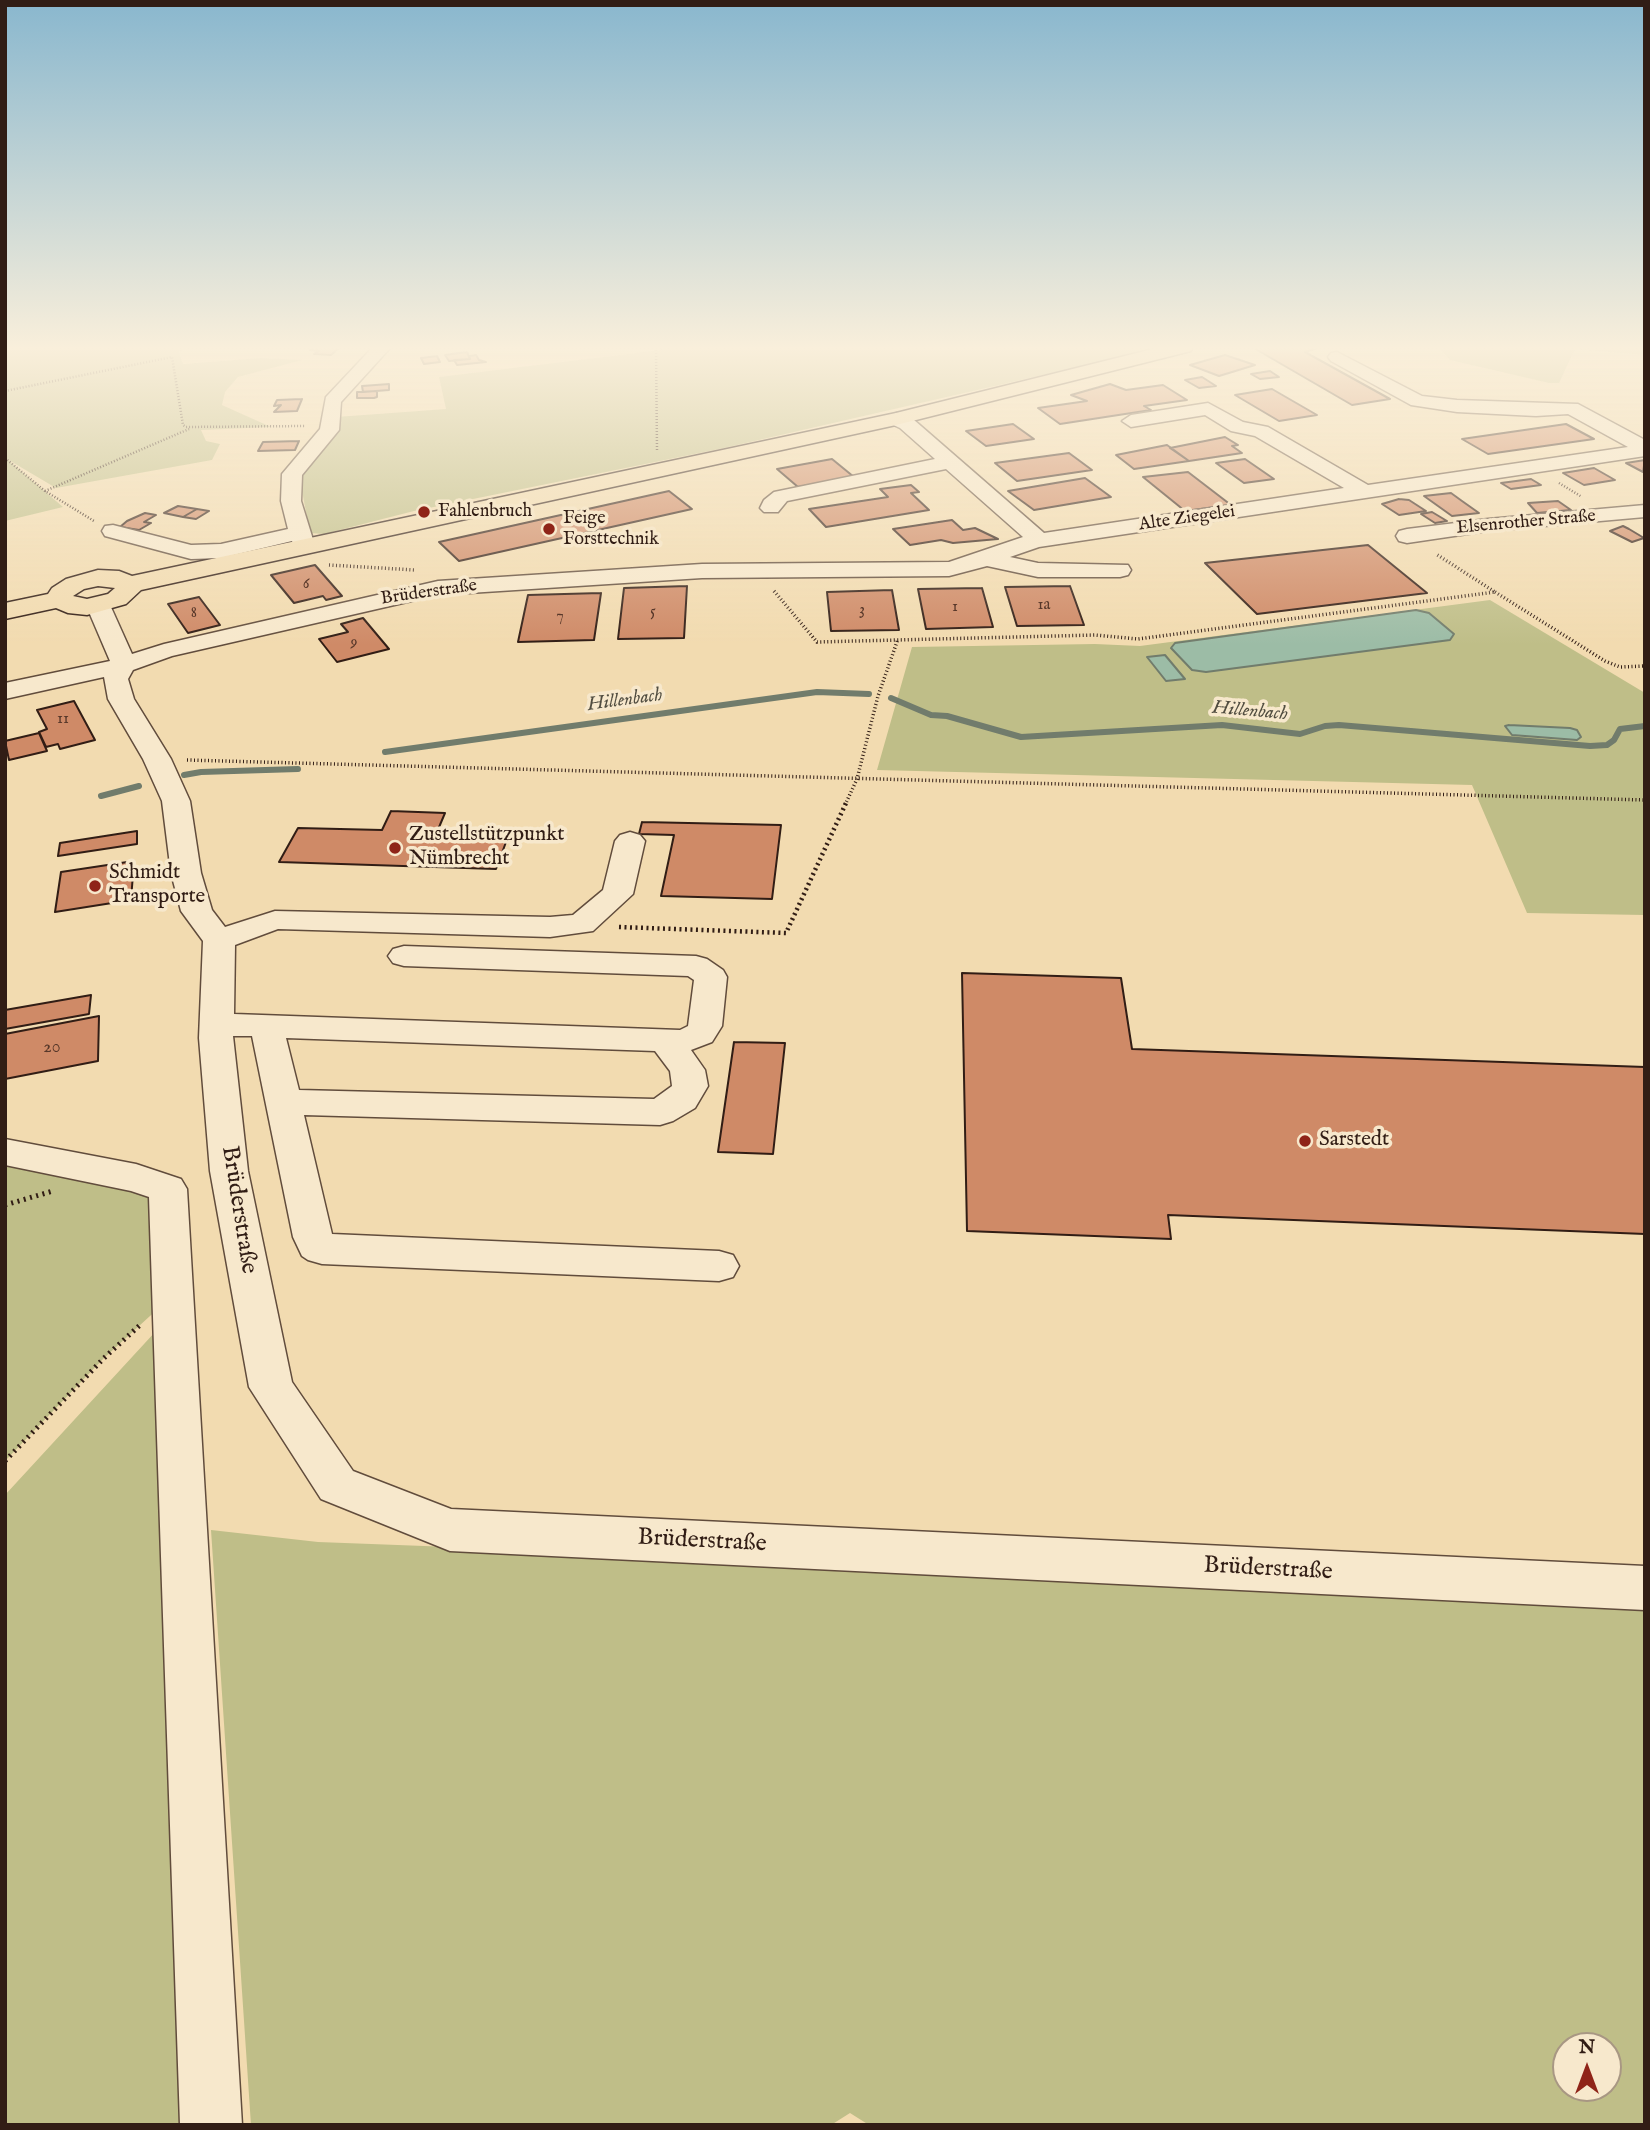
<!DOCTYPE html>
<html>
<head>
<meta charset="utf-8">
<style>
  body { margin:0 }
  #map { position:relative; width:1650px; height:2130px; overflow:hidden; background:#f2dbb0; font-family:"IM FELL English",serif }
  canvas { display:block }
  .frame { position:absolute; inset:0; border:7px solid #311d15; pointer-events:none }
  .north { position:absolute; left:1552px; top:2032px; width:70px; height:70px; box-sizing:border-box; background:#f7e8cc; border:2px solid #a89783; border-radius:50%; rotate:0deg; font-size:19px; font-weight:700; line-height:28px; text-align:center; color:#311d15 }
  .north::after { content:''; display:block; margin:auto; width:24px; height:32px; background:#8f2418; clip-path:polygon(50% 0,100% 100%,50% 72%,0 100%) }
</style>
</head>
<body>
<div id="map">
<canvas width="1650" height="2130"></canvas>
<div class="frame"></div>
<div class="north">N</div>
</div>
<script>
const context = document.querySelector('canvas').getContext('2d');
context.lineJoin = 'round';
function fill(path, color) { context.fillStyle = color; context.fill(path, 'evenodd'); }
const poly = rows => new Path2D(rows.map(r => 'M' + r).join(''));
function stroke(path, color, width, dash) { context.strokeStyle = color; context.lineWidth = width; context.lineCap = dash ? 'butt' : 'round'; context.setLineDash(dash || []); context.stroke(path); }
function drawText(font, color, halo, rows, align = 'center') {
  context.font = font + ' "IM FELL English",serif'; context.lineWidth = 7; context.setLineDash([]); context.textBaseline = 'middle'; context.strokeStyle = halo; context.fillStyle = color; for (const [text, x, y, turn = 0] of rows) {
    context.save(); context.translate(x, y); context.rotate((+turn || 0) * Math.PI / 180); context.textAlign = isNaN(turn) ? turn : align; if (halo) context.strokeText(text, 0, 0); context.fillText(text, 0, 0); context.restore();
  }
}
const green = poly([
  [5,347,191,347,179,352,183,364,261,358,302,360,238,377,225,392,222,405,271,427,201,430,206,441,220,444,212,460,56,488,7,459,63,507,5,521],
  [662,347,1165,347,724,448,414,511,324,534,310,533,299,475,336,417,446,409,439,377,661,350],
  [1438,347,1645,347,1645,355,1575,349,1559,383,1549,383,1450,360],
  [1490,600,1645,693,1645,915,1527,913,1472,785,877,770,912,647,1095,644,1140,646],
  [5,1154,168,1189,173,1295,104,1358,5,1461],
  [156,1331,198,2125,5,2125,5,1495],
  [211,1530,318,1542,1645,1592,1645,2125,869,2125,850,2113,831,2125,251,2125],
  [1566,2046,1608,2046,1608,2088,1566,2088]
]);
const water = poly([
  [1416,610,1429,613,1454,634,1450,640,1206,672,1192,670,1171,648,1175,643,1416,610],
  [1165,655,1185,679,1166,681,1147,657,1165,655],
  [1509,725,1570,728,1577,730,1581,737,1577,740,1512,735,1505,726,1509,725]
]);
const stream = poly([
  [891,698,931,715,947,716,1021,737,1222,725,1300,734,1325,726,1339,725,1590,746,1607,745,1614,740,1620,729,1645,726],
  [385,752,817,692,869,694],
  [184,775,201,772,298,769],
  [101,796,139,786]
]);
const building = poly([
  [314,347,340,347,331,355,314,354,319,351,310,350,314,347],
  [1252,347,1321,347,1305,352,1390,399,1352,405,1252,347],
  [467,352,470,359,449,361,445,355,467,352],
  [476,355,479,360,486,362,457,365,454,360,470,359,469,356,476,355],
  [1225,355,1255,365,1219,376,1190,365,1225,355],
  [437,356,440,362,424,364,421,358,437,356],
  [1270,371,1279,377,1260,379,1251,374,1270,371],
  [1202,377,1216,386,1199,388,1185,380,1202,377],
  [389,384,389,390,363,392,362,386,389,384],
  [1110,384,1126,390,1163,385,1187,400,1144,406,1151,410,1060,424,1038,408,1087,401,1071,395,1110,384],
  [1272,389,1317,415,1279,421,1235,395,1272,389],
  [377,391,377,397,374,398,357,398,357,392,377,391],
  [302,399,297,411,274,412,281,405,274,406,277,400,302,399],
  [1013,424,1034,439,986,446,966,431,1013,424],
  [1566,424,1594,439,1488,454,1462,439,1566,424],
  [1225,437,1238,445,1232,446,1242,453,1189,461,1170,448,1225,437],
  [299,441,295,450,258,451,263,442,299,441],
  [1167,445,1189,461,1134,469,1116,455,1167,445],
  [1069,453,1092,470,1017,481,995,463,1069,453],
  [832,459,854,477,798,487,777,469,832,459],
  [1245,459,1274,479,1244,483,1216,463,1245,459],
  [1645,460,1643,472,1626,463,1645,460],
  [1594,468,1615,480,1584,485,1563,473,1594,468],
  [1188,472,1231,505,1185,511,1143,477,1188,472],
  [1085,478,1111,497,1034,510,1008,491,1085,478],
  [1531,479,1541,485,1511,489,1501,483,1531,479],
  [911,485,919,492,911,493,929,510,826,527,809,509,888,497,880,489,911,485],
  [669,491,692,509,459,561,439,542,669,491],
  [1451,493,1462,501,1479,513,1452,516,1424,496,1451,493],
  [1399,499,1409,500,1426,511,1399,515,1382,504,1399,499],
  [1558,501,1571,510,1537,513,1528,503,1558,501],
  [178,506,197,509,183,517,164,513,178,506],
  [197,509,209,511,196,519,183,517,197,509],
  [1432,512,1447,521,1435,523,1421,514,1432,512],
  [145,513,156,515,144,522,151,523,139,530,120,527,127,521,145,513],
  [952,520,963,530,975,528,998,539,953,543,941,540,910,545,893,529,952,520],
  [1623,526,1629,529,1644,538,1632,542,1610,531,1623,526],
  [1368,545,1427,593,1257,614,1205,563,1368,545],
  [315,565,342,596,326,600,323,596,294,603,271,575,315,565],
  [687,586,684,638,618,639,624,588,687,586],
  [1070,586,1084,625,1017,626,1005,587,1070,586],
  [982,588,993,627,926,629,918,589,982,588],
  [892,590,899,630,831,631,827,592,892,590],
  [601,593,594,640,518,642,528,595,601,593],
  [199,597,220,625,188,633,168,604,199,597],
  [363,618,389,649,337,662,319,639,348,632,341,624,363,618],
  [74,701,95,740,60,749,58,744,46,747,39,732,47,729,37,710,74,701],
  [39,733,47,751,9,760,5,741,39,733],
  [391,811,445,813,437,832,509,834,496,869,279,862,298,828,382,830,391,811],
  [642,822,781,825,772,899,661,896,674,835,639,834,642,822],
  [137,831,137,844,58,856,60,843,137,831],
  [134,861,131,900,55,912,61,872,134,861],
  [962,973,1121,978,1132,1049,1645,1067,1645,1234,1168,1215,1171,1239,967,1231,962,973],
  [91,995,89,1014,5,1029,5,1010,91,995],
  [99,1016,98,1061,5,1079,5,1034,99,1016],
  [734,1042,785,1043,773,1154,718,1152,734,1042]
]);
const pathFar3 = poly([
  [656,347,657,450],
  [5,391,172,357,183,425,186,427,305,426],
  [5,458,45,491,94,521],
  [1559,483,1582,497],
  [45,491,189,429]
]);
const pathFar2 = poly([
  [329,565,415,570],
  [774,591,817,642,1095,635,1138,639,1495,592,1436,554],
  [1495,592,1605,661,1620,667,1645,666],
  [187,760,1645,800],
  [845,805,857,779,878,696,898,639]
]);
const pathFar1 = poly([
  [619,927,786,933,846,803]
]);
const path = poly([
  [5,1205,53,1191],
  [5,1461,104,1358,140,1325]
]);
const minor = poly([
  [373,347,391,347,341,402,339,430,302,475,301,501,315,546,312,551,296,551,292,541,221,558,191,559,105,536,102,531,105,526,113,525,191,545,221,544,288,529,281,501,282,474,320,429,326,397,373,347],
  [1337,352,1422,396,1457,400,1578,404,1645,440,1645,456,1039,547,1010,557,1038,563,1128,565,1131,570,1128,575,1120,577,1038,577,987,566,949,576,702,578,438,595,172,656,133,670,128,679,134,699,171,759,190,801,201,873,212,910,225,927,275,911,550,917,573,915,603,890,615,841,620,835,630,832,640,835,645,841,633,894,593,931,550,937,278,929,235,945,234,1014,680,1030,688,1026,694,980,688,976,404,966,393,963,388,956,393,949,404,946,696,956,707,959,723,970,727,977,722,1026,712,1042,691,1050,705,1070,708,1086,695,1108,673,1121,660,1125,304,1115,332,1234,719,1251,733,1255,739,1266,733,1277,719,1281,322,1264,308,1260,302,1256,293,1237,252,1036,233,1036,248,1171,292,1382,353,1471,451,1509,1645,1566,1645,1610,450,1551,321,1499,249,1387,210,1171,199,1038,203,941,181,911,171,873,162,801,143,759,108,699,104,677,5,699,5,683,110,661,86,605,90,600,98,598,106,600,110,605,132,654,164,644,438,581,702,564,949,562,1023,537,946,469,787,501,778,512,764,512,760,508,764,500,774,492,935,459,900,428,889,423,887,419,896,413,914,420,1044,533,1344,488,1255,436,1231,431,1205,415,1131,427,1122,421,1131,415,1208,403,1243,422,1268,427,1368,485,1628,447,1568,414,1536,416,1457,412,1411,405,1331,361,1328,357,1331,353,1337,352],
  [286,1038,655,1051,670,1071,672,1086,654,1099,299,1090,286,1038],
  [1645,505,1645,517,1488,531,1407,543,1399,541,1396,536,1399,531,1407,529,1488,519,1645,505],
  [5,1139,136,1164,181,1179,187,1189,242,2125,180,2125,149,1197,131,1191,5,1165,5,1139]
]);
const major = poly([
  [1161,347,1193,347,1191,351,896,425,141,590,126,604,87,615,68,613,56,608,5,619,5,603,48,594,52,588,66,579,98,570,119,571,132,576,896,413,1161,347],
  [98,586,115,588,108,594,87,599,73,596,84,589,98,586]
]);
const markers = [
  [424,512,7,"#8f2418"],
  [549,529,7,"#8f2418"],
  [395,848,7,"#8f2418"],
  [95,886,7,"#8f2418"],
  [1305,1141,7,"#8f2418"]
];
const farNumbernames = [
  ["6",306,585],
  ["1a",1044,606],
  ["1",955,608],
  ["3",862,611],
  ["5",653,613],
  ["8",194,614],
  ["7",560,617],
  ["9",354,644],
  ["11",63,720]
];
const farPoinames = [
  ["Fahlenbruch",438,512],
  ["Feige",563,519],
  ["Forsttechnik",563,540]
];
const farStreetnames = [
  ["Alte Ziegelei",1187,519,-8],
  ["Elsenrother Straße",1526,523,-5],
  ["Brüderstraße",429,593,-8]
];
const numberNames = [
  ["20",52,1048]
];
const farWaternames = [
  ["Hillenbach",625,701,-8],
  ["Hillenbach",1250,712,5]
];
const poiNames = [
  ["Zustellstützpunkt",409,836],
  ["Nümbrecht",409,860],
  ["Schmidt",109,874],
  ["Transporte",109,898],
  ["Sarstedt",1319,1141]
];
const nearStreetnames = [
  ["Brüderstraße",238,1210,81],
  ["Brüderstraße",702,1542,3],
  ["Brüderstraße",1268,1570,3]
];
fill(green, '#bfbe88');
fill(water, '#9cbca6');
stroke(water, '#717c6c', 2);
stroke(stream, '#717c6c', 6);
fill(building, '#cf8a67');
stroke(building, '#311d15', 2);
stroke(minor, '#614c3c', 3);
stroke(major, '#311d15', 3);
stroke(pathFar3, '#311d15', 2.5, [1, 2]);
stroke(pathFar2, '#311d15', 3.5, [1, 2.5]);
stroke(pathFar1, '#311d15', 4.5, [2, 3.5]);
stroke(path, '#311d15', 5, [2, 4.5]);
fill(minor, '#f7e8cc');
fill(major, '#f2dbb0');
const sky = context.createLinearGradient(0, 0, 0, 645);
sky.addColorStop(0, '#89b7ce');
sky.addColorStop(0.54, '#f9efdb');
sky.addColorStop(1, '#f9efdb00');
context.fillStyle = sky;
context.fillRect(0, 0, 1650, 645);
for (const [x, y, r, color] of markers) { const dot = new Path2D(); dot.arc(x, y, r, 0, 2 * Math.PI); context.fillStyle = color; context.fill(dot); stroke(dot, '#f7e8cc', 2.5); }
drawText('16px', '#58382a', null, farNumbernames);
drawText('18px', '#311d15', '#f7e8cc', farPoinames, 'left');
drawText('18px', '#311d15', '#f7e8cc', farStreetnames);
drawText('18px', '#58382a', null, numberNames);
drawText('italic 19px', '#514d40', '#f7e8cc', farWaternames);
drawText('21px', '#311d15', '#f7e8cc', poiNames, 'left');
drawText('24px', '#311d15', '#f7e8cc', nearStreetnames);
</script>
</body>
</html>
